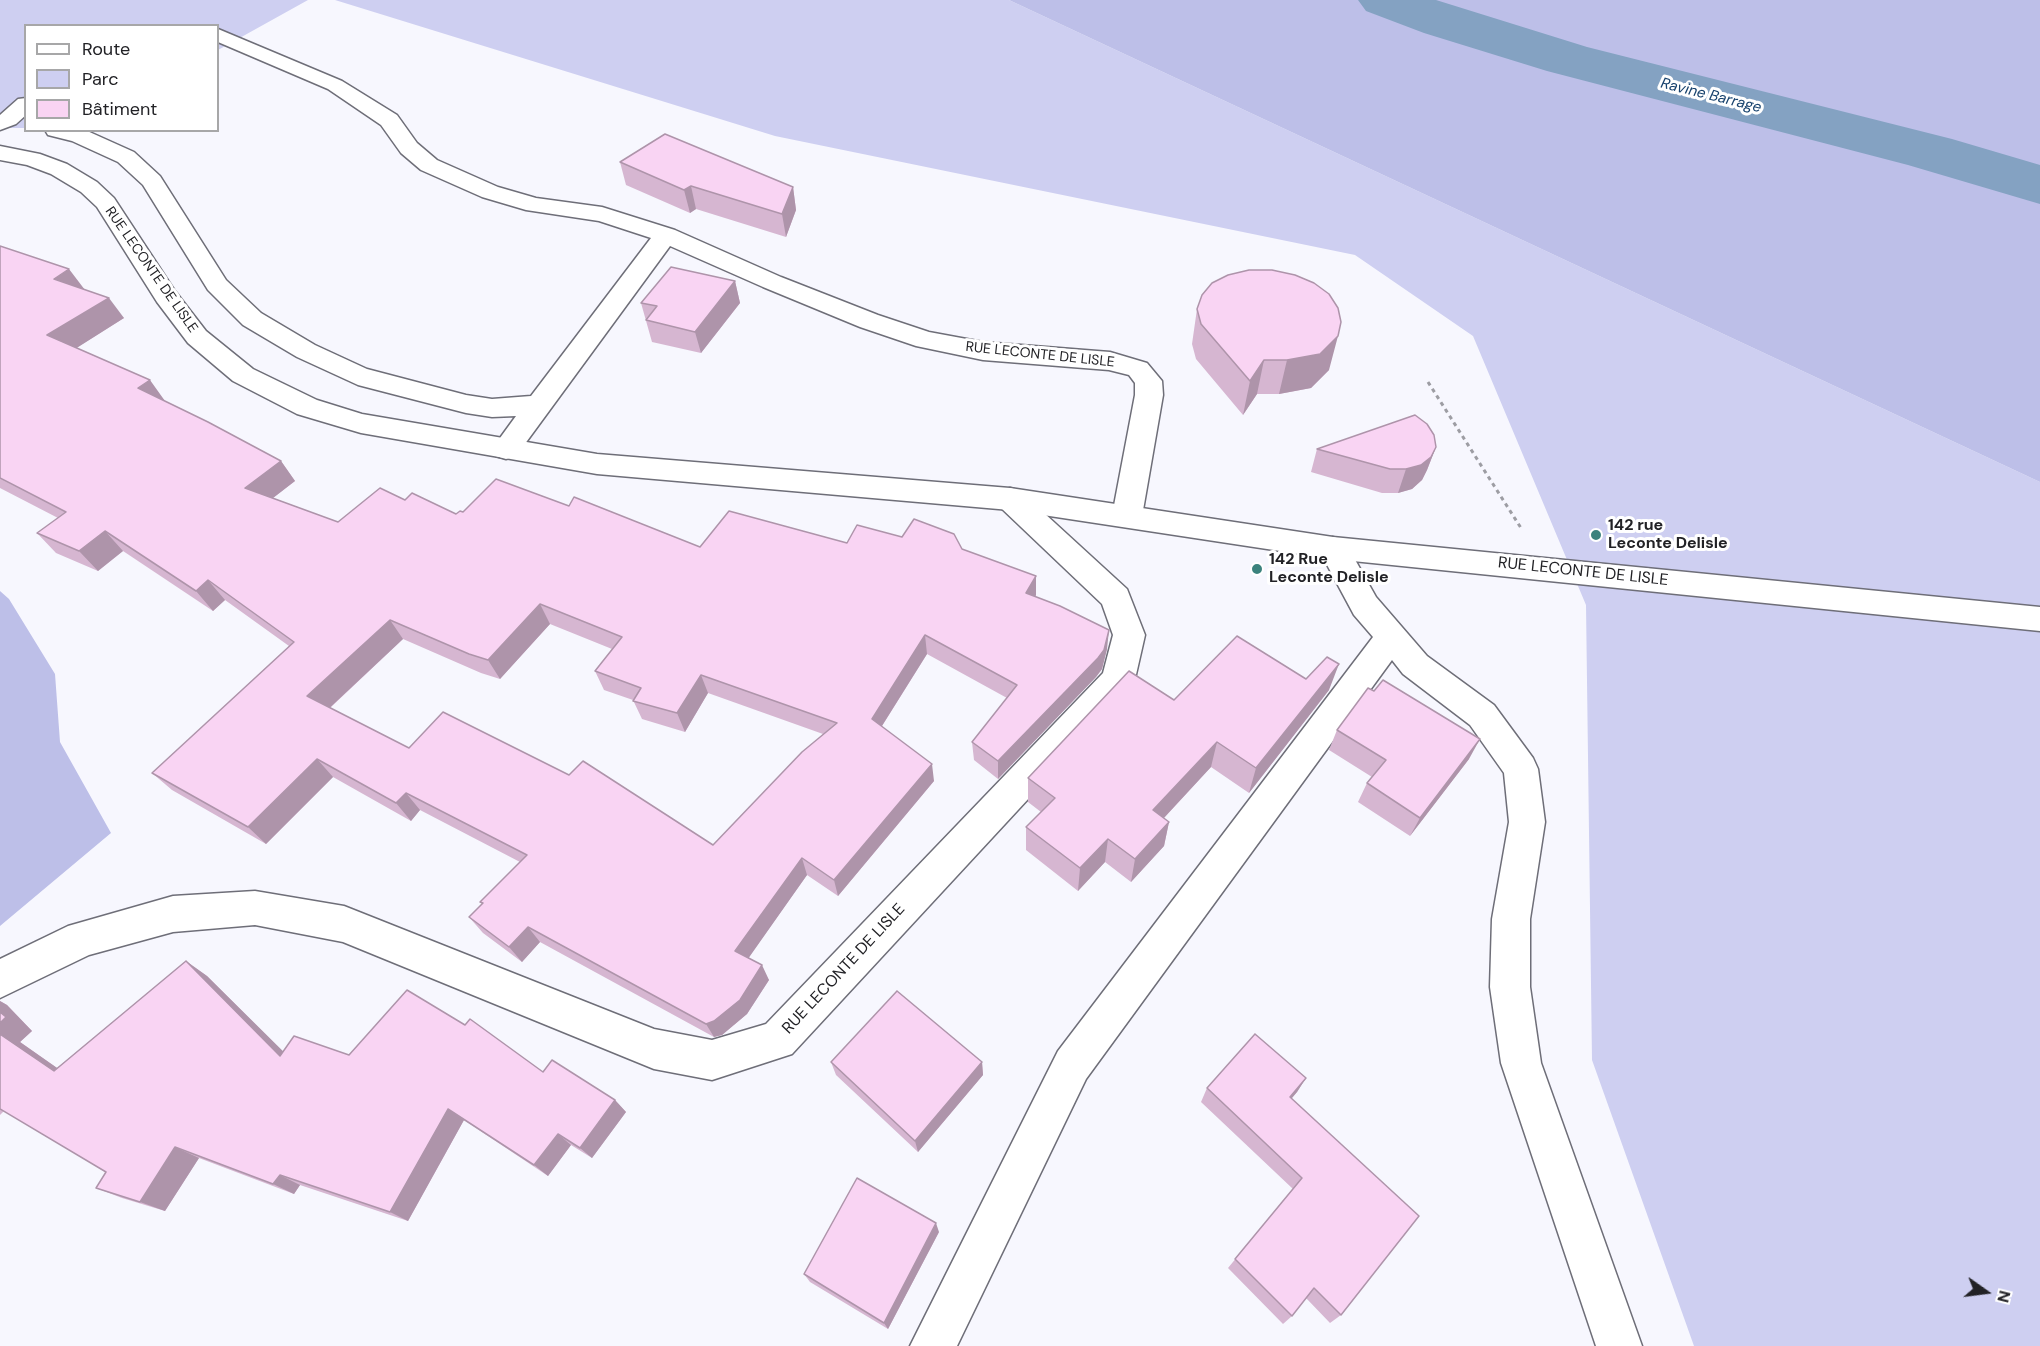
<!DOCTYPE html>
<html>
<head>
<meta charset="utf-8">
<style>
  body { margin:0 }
  #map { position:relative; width:2040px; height:1346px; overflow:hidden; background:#f7f7fe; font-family:"DM Sans",sans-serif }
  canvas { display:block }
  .legend { position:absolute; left:24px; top:24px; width:195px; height:108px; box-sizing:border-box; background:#fff; border:2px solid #a7a7a8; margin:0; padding:8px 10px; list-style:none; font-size:18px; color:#222226 }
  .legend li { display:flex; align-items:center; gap:12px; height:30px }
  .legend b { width:30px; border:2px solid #a7a7a8 }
  .north { position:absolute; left:1956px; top:1262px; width:60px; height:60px; -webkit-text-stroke:4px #fff; paint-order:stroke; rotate:104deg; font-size:16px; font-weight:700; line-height:24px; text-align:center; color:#222226 }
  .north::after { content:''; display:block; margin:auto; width:21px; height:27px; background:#222226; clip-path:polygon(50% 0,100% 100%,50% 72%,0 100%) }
</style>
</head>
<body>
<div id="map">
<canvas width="2040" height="1346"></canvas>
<ul class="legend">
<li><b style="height:8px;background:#fff"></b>Route</li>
<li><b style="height:16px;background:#cecff1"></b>Parc</li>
<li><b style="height:16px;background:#f9d4f3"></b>Bâtiment</li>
</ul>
<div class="north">N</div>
</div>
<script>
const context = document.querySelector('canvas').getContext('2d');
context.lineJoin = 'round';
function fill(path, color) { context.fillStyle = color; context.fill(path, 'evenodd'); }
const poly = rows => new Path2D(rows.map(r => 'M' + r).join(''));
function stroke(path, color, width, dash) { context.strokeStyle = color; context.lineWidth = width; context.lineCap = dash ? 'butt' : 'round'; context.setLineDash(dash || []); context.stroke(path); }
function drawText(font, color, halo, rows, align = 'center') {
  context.font = font + ' "DM Sans",sans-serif'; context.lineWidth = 6; context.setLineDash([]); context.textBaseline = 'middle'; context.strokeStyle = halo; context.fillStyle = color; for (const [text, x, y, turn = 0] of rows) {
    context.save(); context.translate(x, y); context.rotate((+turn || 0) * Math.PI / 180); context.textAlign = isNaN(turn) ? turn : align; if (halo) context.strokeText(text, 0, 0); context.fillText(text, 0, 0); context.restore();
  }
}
const green = poly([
  [0,0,308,0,218,50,218,26,26,26,25,128,0,128],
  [335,0,1009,0,2040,482,2040,1346,1694,1346,1592,1060,1586,605,1473,336,1355,255,775,136]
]);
const forest = poly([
  [1009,0,2040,0,2040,482],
  [0,591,9,599,55,674,60,742,111,833,0,926]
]);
const river = poly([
  [1358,0,1436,0,1587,47,1952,139,2040,165,2040,204,1908,165,1547,71,1424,33,1366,11,1358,0]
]);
const path = poly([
  [1428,382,1521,528]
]);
const street = poly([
  [218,29,342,81,397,115,417,143,437,160,498,187,536,198,602,207,675,230,781,277,878,315,929,332,983,342,1110,352,1147,363,1162,381,1163,395,1142,516,1138,524,1127,527,1116,524,1112,516,1135,395,1135,383,1129,375,1109,370,983,360,916,346,860,327,763,287,670,246,516,456,506,459,496,456,492,449,516,416,492,417,466,413,358,385,297,357,243,325,208,290,143,185,118,162,72,141,48,135,45,130,85,130,134,152,160,176,226,280,261,313,315,345,367,369,466,395,492,399,531,396,651,238,599,221,526,210,482,197,421,170,401,153,381,125,328,89,218,42,218,29],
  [26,98,26,115,16,124,0,130,0,115,18,99,26,98],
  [1010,488,1020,491,1127,589,1145,635,1135,679,1130,689,792,1054,712,1080,654,1069,343,942,255,925,173,932,89,955,0,998,0,959,68,926,173,896,255,891,344,906,654,1029,712,1040,766,1024,1103,673,1113,635,1102,604,1000,507,995,499,1000,491,1010,488],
  [1333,537,1344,540,1376,597,1427,656,1494,705,1533,758,1538,769,1545,822,1530,919,1530,987,1541,1063,1642,1346,1596,1346,1501,1063,1490,987,1492,919,1509,822,1504,773,1470,725,1403,674,1392,660,1086,1079,957,1346,910,1346,1058,1051,1373,637,1354,615,1318,548,1322,540,1333,537]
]);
const secondary = poly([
  [0,146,40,154,67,164,97,182,114,198,175,291,206,331,253,369,317,400,362,414,597,454,1010,488,1333,537,2040,607,2040,631,1333,559,1010,510,597,474,361,433,297,414,233,381,188,343,157,302,97,207,81,192,51,174,27,165,0,160,0,146]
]);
const wall = poly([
  [620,162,793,187,796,210,786,237,696,209,690,213,626,185],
  [0,246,85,290,124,318,76,348,165,401,281,461,295,481,273,498,338,522,405,500,456,514,463,512,569,506,700,547,847,543,902,537,962,549,1036,595,1035,597,1107,649,1102,669,1096,677,998,779,974,760,972,742,1007,698,927,654,882,726,934,781,838,896,807,875,748,958,769,980,747,1014,722,1035,714,1037,540,942,522,962,483,933,469,917,482,904,480,902,520,862,420,810,411,821,333,777,266,844,172,790,152,773,289,646,225,600,213,611,123,551,98,571,56,553,37,533,58,518,0,488],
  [550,624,612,649,595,671,604,690,633,700,642,719,685,732,708,693,823,734,713,845,569,775,409,748,330,708,403,639,481,673,500,679],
  [735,281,740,303,701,353,652,342,641,303],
  [1197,309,1329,370,1311,388,1279,394,1257,394,1243,415,1196,359,1192,344],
  [1436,447,1427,470,1422,480,1412,489,1398,493,1382,493,1311,472,1317,449],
  [1306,679,1329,690,1249,793,1211,767,1164,818,1169,822,1164,846,1131,882,1105,862,1078,891,1026,850,1026,827,1041,812,1028,802,1028,778,1174,700],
  [1337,730,1469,759,1410,836,1358,802,1367,783,1372,777,1329,750],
  [186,961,207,976,283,1052,349,1055,543,1072,615,1100,626,1112,592,1158,571,1145,548,1176,464,1120,408,1221,300,1185,294,1194,199,1158,165,1211,122,1198,96,1188,106,1172,4,1111,0,1115,0,1001,7,1005,32,1031,20,1042,57,1068],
  [831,1062,982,1062,983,1075,918,1152,836,1075],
  [1306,1078,1297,1092,1291,1099,1341,1315,1330,1323,1306,1298,1292,1316,1283,1324,1228,1268,1293,1189,1201,1102,1207,1088],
  [939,1232,888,1329,810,1282,804,1274]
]);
const shadedWall = poly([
  [691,186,696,209,690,213,684,190],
  [793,187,796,210,786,237,782,214],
  [69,269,85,290,54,279],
  [735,281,740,303,701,353,695,332],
  [109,298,124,318,64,356,47,335],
  [1338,336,1329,370,1311,388,1279,394,1287,360],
  [1264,360,1257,394,1243,415,1250,381],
  [150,380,165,401,138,388],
  [1436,447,1427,470,1422,480,1412,489,1398,493,1406,469],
  [281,461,295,481,260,508,245,488],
  [105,531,123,551,98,571,79,551],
  [1036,576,1036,595,1026,613,1026,593],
  [208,580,225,600,213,611,196,591],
  [540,604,550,624,500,679,488,660],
  [390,620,403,639,323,714,307,696],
  [1109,630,1107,649,1102,669,1096,677,998,779,998,761],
  [925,635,927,654,875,737,872,719],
  [1339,664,1329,690,1249,793,1256,768],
  [701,675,708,693,685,732,677,713],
  [1480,739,1469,759,1410,836,1420,818],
  [1217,742,1211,767,1149,834,1153,810],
  [317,759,333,777,266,844,248,827],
  [932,764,934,781,838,896,834,880],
  [406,793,420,810,411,821,396,803],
  [1169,822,1164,846,1131,882,1135,859],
  [1108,839,1105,862,1078,891,1080,868],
  [802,858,807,875,743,966,735,951],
  [528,927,540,942,522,962,509,947],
  [186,961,207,976,300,1068,280,1056],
  [762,965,769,980,747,1014,722,1035,714,1037,706,1024],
  [0,1001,7,1005,32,1031,20,1042,80,1084,54,1071,0,1034],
  [982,1062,983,1075,918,1152,915,1141],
  [1306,1078,1297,1092,1281,1111,1290,1097],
  [615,1100,626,1112,592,1158,580,1148],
  [448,1109,464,1120,408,1221,390,1212],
  [558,1134,571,1145,548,1176,534,1165],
  [175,1147,199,1158,165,1211,140,1202],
  [280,1175,300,1185,294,1194,273,1184],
  [936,1223,939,1232,888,1329,884,1323]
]);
const building = poly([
  [665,134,793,187,782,214,691,186,684,190,620,162,665,134],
  [0,246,69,269,54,279,109,298,47,335,150,380,138,388,208,422,281,461,245,488,338,522,380,488,405,500,412,493,456,514,460,511,463,512,496,479,569,506,574,497,700,547,729,511,847,543,857,525,902,537,914,519,954,534,962,549,1036,576,1026,593,1060,606,1109,630,1104,650,1098,658,998,761,972,742,1017,685,925,635,872,719,932,764,834,880,802,858,735,951,762,965,740,1000,714,1021,706,1024,528,927,509,947,469,917,483,903,480,902,527,855,406,793,396,803,317,759,248,827,152,773,294,642,208,580,196,591,105,531,79,551,37,533,66,512,0,478,0,246],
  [540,604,622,637,595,671,641,688,633,701,677,713,701,675,837,723,802,752,713,845,583,761,569,775,443,712,409,748,307,696,390,620,469,654,488,660,540,604],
  [671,267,735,281,695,332,646,320,657,306,641,303,671,267],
  [1249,270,1272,270,1295,275,1314,283,1329,294,1338,308,1341,322,1338,336,1320,354,1287,360,1264,360,1250,381,1201,324,1197,309,1202,295,1212,283,1228,275,1249,270],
  [1415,415,1427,424,1434,435,1436,447,1431,457,1421,465,1406,469,1390,469,1317,449,1415,415],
  [1237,636,1306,679,1327,657,1339,664,1256,768,1217,742,1153,810,1169,822,1135,859,1108,839,1080,868,1026,827,1055,798,1028,778,1129,671,1174,700,1237,636],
  [1383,680,1480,739,1420,818,1367,783,1386,760,1337,730,1368,688,1374,691,1383,680],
  [186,961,280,1056,294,1036,349,1055,407,990,465,1025,470,1019,543,1072,552,1060,615,1100,580,1148,558,1134,534,1165,448,1109,390,1212,280,1175,273,1184,175,1147,140,1202,96,1188,106,1172,0,1109,0,1034,54,1071,186,961],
  [897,991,982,1062,915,1141,831,1062,897,991],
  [0,1012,6,1017,0,1023,0,1012],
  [1255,1034,1306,1078,1290,1097,1419,1216,1341,1315,1314,1288,1292,1316,1235,1259,1302,1178,1207,1088,1255,1034],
  [857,1178,936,1223,884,1323,804,1274,857,1178]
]);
const markers = [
  [1596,535,6,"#3b827d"],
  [1257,569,6,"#3b827d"]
];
const farStreetnames = [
  ["RUE LECONTE DE LISLE",151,270,55],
  ["RUE LECONTE DE LISLE",1040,355,6]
];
const farWaternames = [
  ["Ravine Barrage",1711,96,14]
];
const poiNames = [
  ["142 rue",1608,526],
  ["Leconte Delisle",1608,544],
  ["142 Rue",1269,560],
  ["Leconte Delisle",1269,578]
];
const streetNames = [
  ["RUE LECONTE DE LISLE",1583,572,6],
  ["RUE LECONTE DE LISLE",844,969,-47]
];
fill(green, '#cecff1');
fill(forest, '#bdbfe8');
fill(river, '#84a2c2');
stroke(street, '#6e6e78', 3);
stroke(secondary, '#6e6e78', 3);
stroke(path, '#9d9da3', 3, [4, 4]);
fill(street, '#fff');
fill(secondary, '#fff');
fill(wall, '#d6b6d1');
fill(shadedWall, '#ae94aa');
fill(building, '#f9d4f3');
stroke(building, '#ae94aa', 1.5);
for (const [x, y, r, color] of markers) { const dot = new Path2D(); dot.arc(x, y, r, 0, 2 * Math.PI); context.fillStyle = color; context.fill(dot); stroke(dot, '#fff', 2); }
drawText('14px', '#222226', '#fff', farStreetnames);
drawText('italic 15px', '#17426d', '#fff', farWaternames);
drawText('bold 16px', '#222226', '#fff', poiNames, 'left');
drawText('16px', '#222226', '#fff', streetNames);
</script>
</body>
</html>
